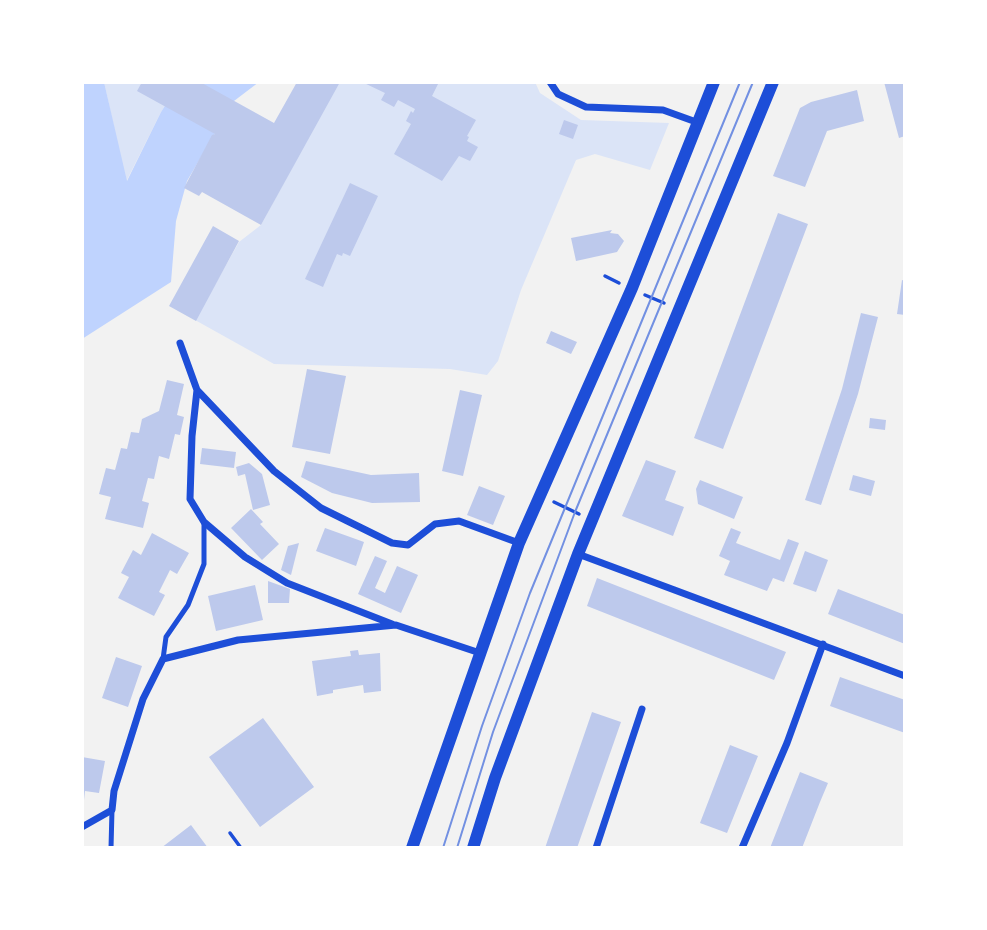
<!DOCTYPE html>
<html>
<head>
<meta charset="utf-8">
<style>
  body { margin:0 }
  #map { position:relative; width:987px; height:930px; overflow:hidden; background:#f2f2f2; font-family:Cabin,sans-serif }
  canvas { display:block }
  .frame { position:absolute; inset:0; border:84px solid #fff; pointer-events:none }
</style>
</head>
<body>
<div id="map">
<canvas width="987" height="930"></canvas>
<div class="frame"></div>
</div>
<script>
const context = document.querySelector('canvas').getContext('2d');
context.lineJoin = 'round';
function fill(path, color) { context.fillStyle = color; context.fill(path, 'evenodd'); }
const poly = rows => new Path2D(rows.map(r => 'M' + r).join(''));
function stroke(path, color, width, dash) { context.strokeStyle = color; context.lineWidth = width; context.lineCap = dash ? 'butt' : 'round'; context.setLineDash(dash || []); context.stroke(path); }
const green = poly([
  [104,82,180,82,161,112,126,182],
  [338,82,535,82,540,93,581,120,669,123,650,170,595,154,576,160,521,290,498,361,487,375,450,369,274,364,195,320,239,242,261,225]
]);
const water = poly([
  [82,82,104,82,127,181,161,112,180,82,259,82,234,101,187,181,176,221,171,282,82,339]
]);
const building = poly([
  [142,82,200,82,274,123,297,82,340,82,261,225,202,192,199,196,184,188,212,135,215,134,137,91],
  [362,82,439,82,432,96,476,120,467,136,469,137,467,141,478,147,470,161,459,156,442,181,394,154,411,124,406,121,411,111,413,113,415,109,398,100,394,107,381,100,385,93],
  [884,82,905,82,905,136,899,138],
  [857,90,864,121,827,131,805,187,773,176,800,108,811,102],
  [564,120,578,125,573,139,559,134],
  [350,183,378,196,350,256,343,253,342,256,337,254,323,287,305,279],
  [778,213,808,224,723,449,694,438],
  [213,226,239,241,196,321,169,306],
  [612,230,610,233,618,234,624,241,617,252,576,261,571,238],
  [902,280,905,281,905,315,897,314],
  [861,313,878,317,858,394,821,505,805,500,842,389],
  [551,331,577,342,571,354,546,343],
  [307,369,346,376,330,454,292,447],
  [167,380,184,384,177,415,184,417,180,435,175,434,169,459,159,456,154,479,148,478,142,501,149,503,143,528,105,519,111,497,99,494,106,468,115,470,121,448,127,449,131,432,139,433,142,419,159,411],
  [460,390,482,395,463,476,442,471],
  [870,418,886,420,885,430,869,428],
  [202,448,236,452,234,468,200,464],
  [646,460,676,471,665,500,684,507,673,536,622,516],
  [306,461,371,475,419,473,420,502,372,503,332,493,301,477],
  [249,463,262,474,270,505,253,510,245,474,238,476,236,467],
  [853,475,875,481,871,496,849,490],
  [700,480,743,497,734,519,698,504,696,489],
  [479,486,505,496,493,525,467,515],
  [251,509,263,522,260,524,279,544,262,560,231,528],
  [325,528,364,542,356,566,316,551],
  [731,528,741,532,736,543,780,560,788,539,799,543,784,582,773,578,767,591,724,575,730,561,719,556],
  [152,533,189,553,177,574,170,570,159,592,165,595,154,616,118,598,129,577,121,573,133,550,141,555],
  [299,543,291,575,281,570,288,546],
  [805,551,828,560,816,592,793,584],
  [375,556,387,561,375,588,385,593,397,566,418,575,401,613,358,594],
  [597,578,786,652,774,680,587,606],
  [268,581,290,589,289,603,268,603],
  [255,585,263,620,216,631,208,596],
  [838,589,905,615,905,644,828,614],
  [358,650,359,655,380,653,381,691,364,693,363,685,333,690,333,693,317,696,312,661,351,656,350,651],
  [116,657,142,666,128,707,102,698],
  [840,677,905,700,905,733,830,706],
  [592,712,621,722,577,848,545,848],
  [263,718,314,787,260,827,209,757],
  [730,745,758,756,727,833,700,823],
  [82,757,105,761,99,793,85,791,84,800],
  [800,772,828,783,820,802,802,848,770,848],
  [191,825,208,848,161,848]
]);
const path = poly([
  [605,276,619,283],
  [645,295,664,303],
  [554,502,579,514],
  [230,833,241,848]
]);
const service = poly([
  [163,659,166,637,188,605,204,564,204,522],
  [111,848,112,810]
]);
const minor = poly([
  [550,82,558,94,586,107,663,110,699,123],
  [180,343,197,390,192,436,190,499,204,522,245,557,287,583,392,624],
  [197,390,274,471,321,508,392,543,408,545,435,524,459,521,519,543],
  [578,554,905,676],
  [82,827,112,810,114,791,143,699,163,659,238,640,396,625,480,653],
  [596,848,642,709],
  [742,848,787,743,823,644]
]);
const tertiary = poly([
  [412,848,519,543,632,288,714,82],
  [473,848,495,778,578,554,773,82]
]);
const tram = poly([
  [443,848,482,726,530,593,740,82],
  [457,848,493,732,575,512,753,82]
]);
fill(green, '#dbe4f7');
fill(water, '#bfd3fe');
fill(building, '#bdc9ec');
stroke(path, '#1d4ed8', 3.5);
stroke(service, '#1d4ed8', 5);
stroke(minor, '#1d4ed8', 7);
stroke(tertiary, '#1d4ed8', 12);
stroke(tram, '#7290e2', 2);
</script>
</body>
</html>
